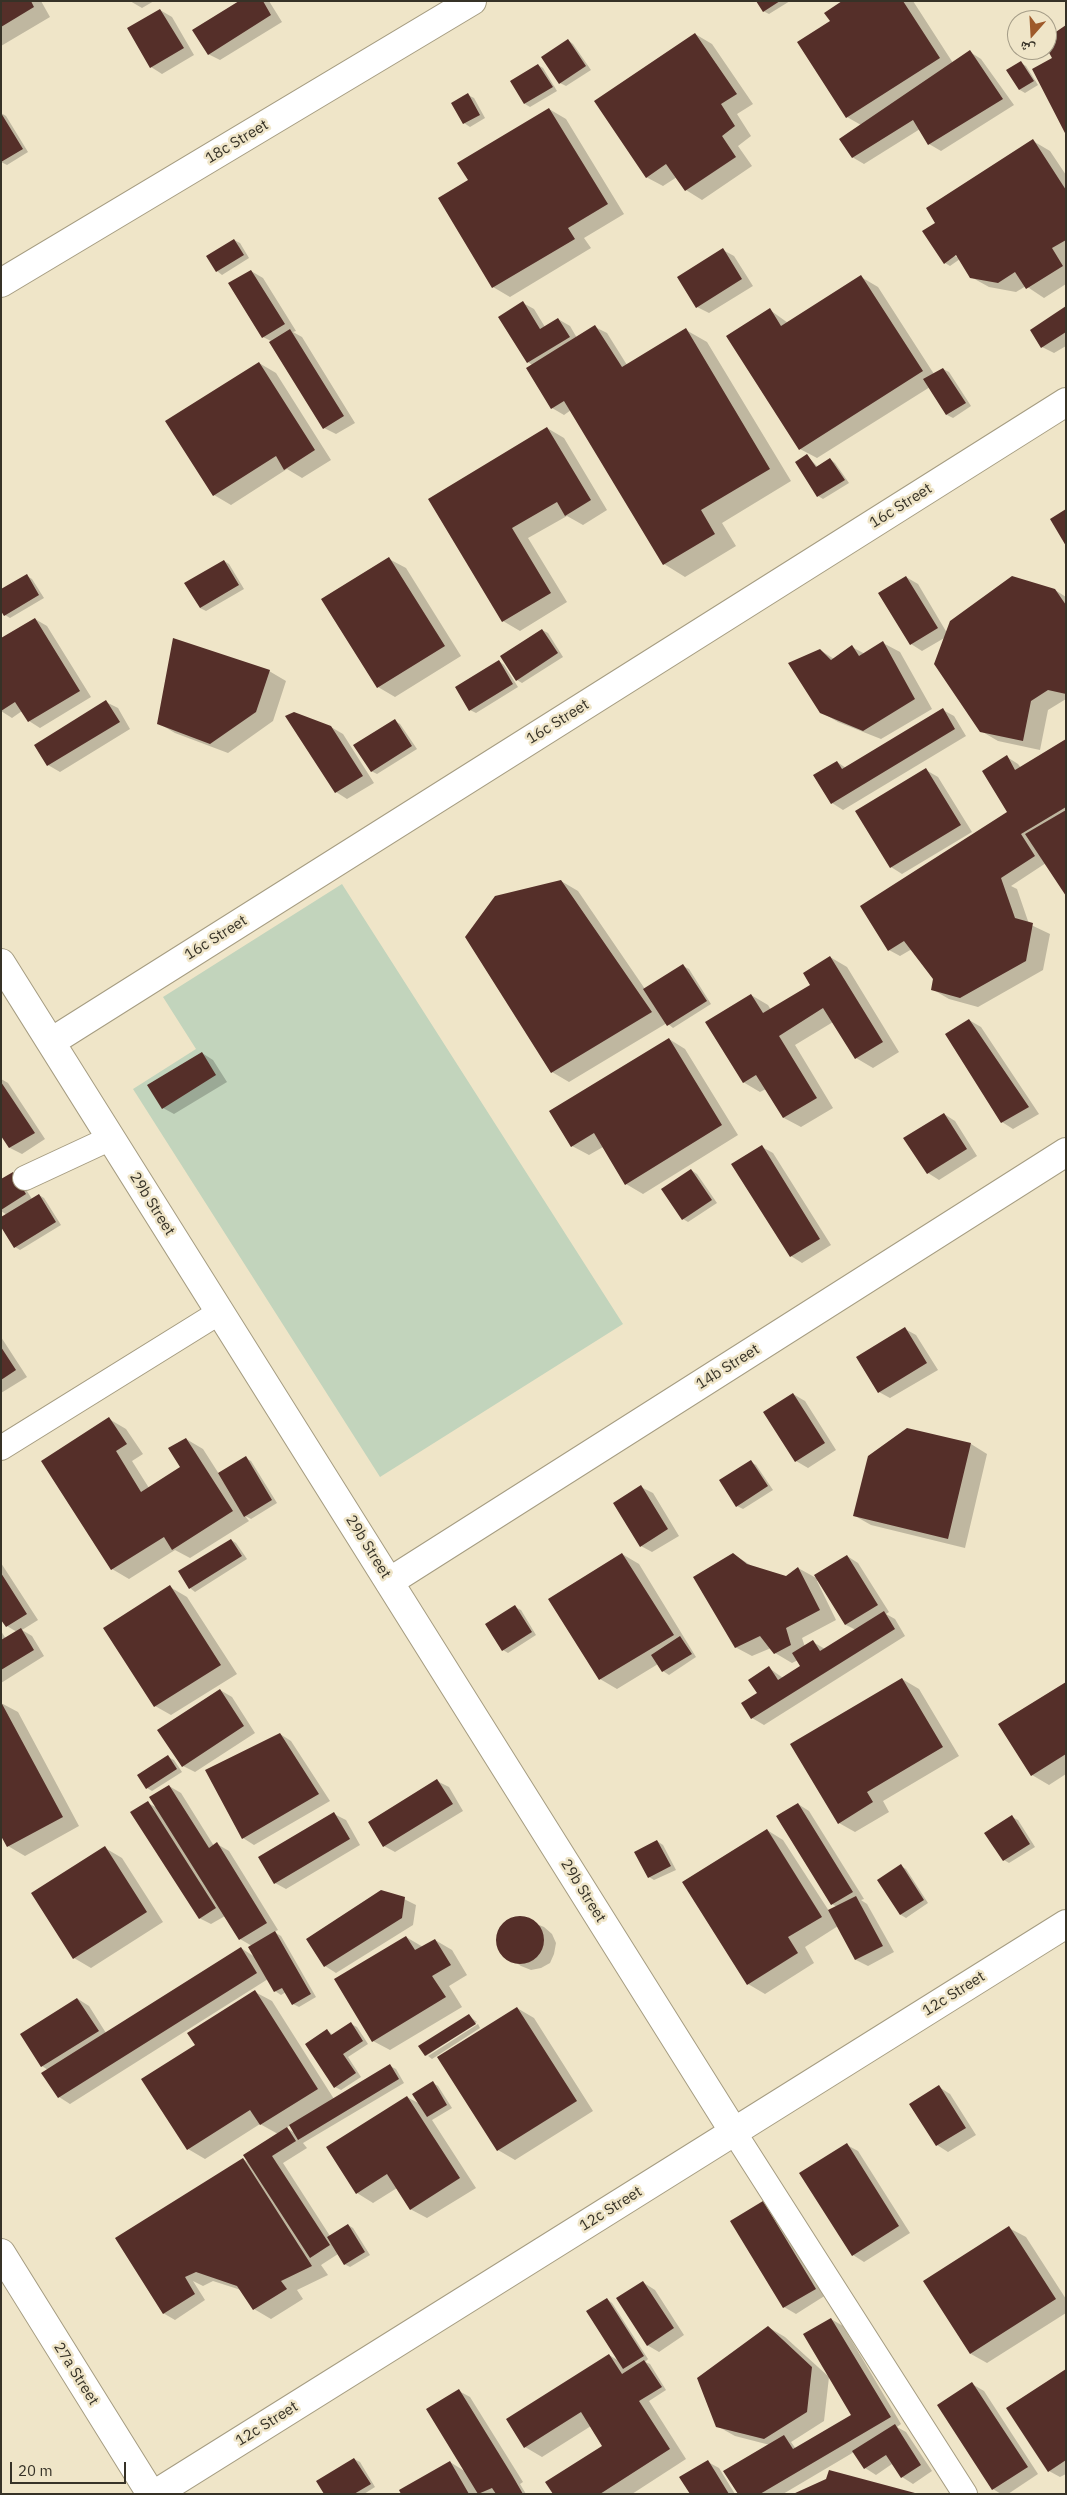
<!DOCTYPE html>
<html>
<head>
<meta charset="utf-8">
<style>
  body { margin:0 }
  #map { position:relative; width:1067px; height:2495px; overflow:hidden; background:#efe5c8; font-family:"IBM Plex Sans","Noto Naskh Arabic",sans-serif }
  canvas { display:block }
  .frame { position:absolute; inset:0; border:2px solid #363227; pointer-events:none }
  .north { position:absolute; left:1007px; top:10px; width:50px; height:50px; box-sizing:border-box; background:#efe5c8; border:1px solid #a59d88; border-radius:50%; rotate:199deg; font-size:14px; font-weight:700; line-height:20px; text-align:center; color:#363227 }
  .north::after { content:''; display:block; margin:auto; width:18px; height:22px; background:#9e5a2b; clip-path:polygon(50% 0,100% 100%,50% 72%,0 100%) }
  .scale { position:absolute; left:10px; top:2462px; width:116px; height:22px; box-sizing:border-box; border:2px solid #363227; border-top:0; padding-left:6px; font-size:15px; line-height:18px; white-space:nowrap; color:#363227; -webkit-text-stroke:4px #efe5c8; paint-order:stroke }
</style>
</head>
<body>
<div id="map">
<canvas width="1067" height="2495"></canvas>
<div class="frame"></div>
<div class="north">ش</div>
<div class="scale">20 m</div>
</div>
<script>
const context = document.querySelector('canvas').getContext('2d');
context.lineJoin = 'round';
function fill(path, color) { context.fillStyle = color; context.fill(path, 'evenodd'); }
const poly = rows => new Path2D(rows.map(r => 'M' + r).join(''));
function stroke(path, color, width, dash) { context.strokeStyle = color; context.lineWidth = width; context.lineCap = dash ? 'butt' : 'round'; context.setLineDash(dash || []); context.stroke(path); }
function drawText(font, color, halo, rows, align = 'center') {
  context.font = font + ' "IBM Plex Sans",sans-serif'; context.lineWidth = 5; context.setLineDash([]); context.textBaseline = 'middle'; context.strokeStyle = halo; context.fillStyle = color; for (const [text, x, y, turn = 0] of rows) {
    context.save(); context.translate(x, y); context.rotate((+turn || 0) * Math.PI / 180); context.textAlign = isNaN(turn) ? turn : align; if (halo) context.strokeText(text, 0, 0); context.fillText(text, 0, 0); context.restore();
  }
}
const green = poly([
  [342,884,623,1324,380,1477,133,1089,196,1049,163,997]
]);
const shadow = poly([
  [1,1,41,1,50,17,1,46],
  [130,1,154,1,142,8],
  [241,1,269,1,282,22,220,60,208,54],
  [757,1,790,1,769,14,763,11],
  [844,1,913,1,953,63,970,52,981,59,1014,105,941,151,929,144,920,129,864,164,852,157,861,125,847,117,831,22],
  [160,10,172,17,194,55,162,74,151,67],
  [695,34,712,44,753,104,737,114,751,136,738,146,752,166,702,200,686,190,677,177,663,186,646,177],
  [568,40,573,44,591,70,566,86,560,83],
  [1021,63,1026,66,1038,85,1025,93,1020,90],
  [538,65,543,68,557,91,530,107,525,104],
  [468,95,474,98,485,118,470,127,464,123,453,104],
  [549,109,566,119,624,214,584,238,591,248,510,297,493,287,469,180],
  [1,113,6,116,28,152,7,165,1,162],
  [1033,141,1050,151,1066,175,1066,284,1044,298,1026,286,1016,292,989,287,971,277,960,259,950,266,945,263,935,225,956,257,958,256],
  [234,240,240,243,249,258,222,275,217,271],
  [723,250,734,256,753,286,709,313,697,307],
  [251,271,263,278,296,331,293,332,302,337,355,423,336,434,324,428,271,341,263,337],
  [861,277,878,287,934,374,943,369,949,372,971,406,953,418,947,415,930,387,817,458,800,449,770,310,788,323],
  [523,303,534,309,545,327,558,319,570,326,577,338,595,327,607,333,627,365,686,330,707,342,791,481,722,523,736,546,685,577,664,564,571,410,564,415,552,408,532,365,528,362],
  [1066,308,1066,346,1054,353,1042,347],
  [259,363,276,373,331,460,302,478,287,469,231,505,214,495],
  [547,428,564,438,607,510,583,525,567,516,528,538,567,602,520,631,503,621,429,499],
  [807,456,818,467,830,459,835,463,849,483,823,499,818,496],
  [389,559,406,568,461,656,395,697,378,687],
  [224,561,229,564,244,589,206,611,200,608],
  [27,576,32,579,44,598,10,618,5,615],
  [906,577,918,584,947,633,1055,590,1066,597,1066,699,1048,710,1040,750,998,741,981,731,946,637,922,651,911,644],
  [35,619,47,626,91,697,40,728,29,721,22,711,12,718,1,711,1,640],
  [542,630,548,633,563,657,522,683,517,680],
  [883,643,900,652,932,709,881,739,838,722,821,712,820,650,834,659,852,647,865,654],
  [499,661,504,665,518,687,476,713,470,710],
  [269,671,286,681,273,721,228,753,175,733,158,723],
  [106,702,118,708,130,729,60,772,48,765],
  [943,710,954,716,966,736,843,810,832,803,837,762,846,768],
  [395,721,400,724,417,749,377,774,371,771],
  [331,727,343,734,374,783,347,799,336,792],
  [1066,740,1066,894,1046,863,1011,886,1017,889,1029,924,1050,934,1043,970,978,1007,949,999,932,989,935,979,912,949,900,956,889,950,1009,812,1007,757,1018,764,1021,768],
  [926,770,938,777,972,832,902,874,891,867],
  [561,881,578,891,645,989,683,966,689,969,711,1004,673,1028,667,1023,569,1082,552,1072,467,937],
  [830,957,847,967,899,1052,873,1068,856,1058,833,1022,795,1045,833,1108,801,1127,784,1118,766,1089,760,1092,743,1082,751,995,768,1005,771,1010,812,985],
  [969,1020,981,1027,1039,1114,1013,1129,1002,1122],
  [669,1039,685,1049,738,1135,643,1194,626,1184,603,1147,589,1155,572,1146],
  [202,1053,213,1060,227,1082,174,1114,163,1108],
  [1,1079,8,1083,45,1139,22,1154,10,1148,1,1134],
  [944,1114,955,1121,977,1156,939,1180,928,1173],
  [762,1147,773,1153,831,1245,802,1263,791,1256],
  [691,1170,697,1174,717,1203,688,1222,683,1219],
  [18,1177,32,1199,39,1195,44,1198,61,1225,20,1250,15,1247,7,1215,1,1211,1,1181],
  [905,1329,916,1335,938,1370,890,1398,879,1392],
  [1,1337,27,1377,1,1393],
  [793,1394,805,1401,836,1450,808,1468,796,1461],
  [109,1419,126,1429,143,1454,132,1461,149,1488,182,1468,186,1439,203,1449,219,1474,246,1458,251,1461,277,1503,251,1519,245,1516,249,1521,190,1558,175,1550,129,1579,112,1569],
  [971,1444,987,1454,965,1548,871,1525,855,1516],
  [751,1462,756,1465,773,1490,743,1509,737,1506],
  [641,1487,653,1493,679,1536,652,1552,641,1546],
  [231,1540,236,1543,247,1559,195,1592,190,1588,180,1572],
  [622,1554,639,1564,696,1657,669,1675,663,1671,658,1664,617,1689,600,1679,550,1599],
  [733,1554,755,1568,786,1577,798,1568,818,1579,847,1556,858,1563,889,1612,886,1614,895,1619,905,1636,764,1725,752,1718,743,1703,758,1694,769,1668,783,1678,802,1667,798,1660,792,1663,775,1653,771,1648,752,1656,735,1647],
  [818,1580,846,1625,856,1630,825,1649,813,1642,805,1647,802,1638,836,1620,817,1581],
  [1,1563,38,1620,22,1630,32,1636,44,1656,1,1683,1,1631,6,1639,17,1632,7,1626,1,1618],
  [170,1587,187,1597,237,1674,171,1715,155,1706],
  [515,1607,521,1610,536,1635,508,1653,503,1650],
  [902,1679,919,1689,959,1756,883,1801,889,1812,855,1832,839,1823],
  [1066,1683,1066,1774,1049,1785,1032,1775],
  [220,1690,232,1697,255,1733,195,1772,183,1766],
  [1,1703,18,1712,79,1826,25,1856,8,1846],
  [280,1734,291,1741,330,1801,254,1845,243,1838],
  [168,1757,174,1760,182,1772,152,1791,147,1788],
  [437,1781,449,1787,463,1811,395,1852,384,1846],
  [169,1786,181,1793,214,1846,217,1844,229,1851,278,1930,274,1932,281,1936,316,1997,299,2007,293,2004,286,1992,281,1995,275,1991,268,1979,70,2104,59,2097,48,2070,42,2066,78,1999,89,2006,106,2033,241,1948,255,1957,252,1946,240,1939,225,1916,211,1924,199,1918,148,1803,159,1809],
  [798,1804,809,1811,864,1899,861,1900,867,1904,894,1952,868,1966,856,1960,838,1926,805,1947,814,1963,765,1994,748,1984,767,1830,783,1840,829,1911,837,1907,832,1904],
  [334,1814,346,1820,360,1845,286,1889,275,1883],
  [1012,1817,1018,1820,1035,1847,1009,1863,1004,1860],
  [657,1841,663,1845,676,1870,654,1880,649,1877],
  [105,1848,122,1858,163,1922,91,1968,74,1958],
  [901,1866,906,1869,928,1903,906,1918,901,1915],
  [404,1899,416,1905,413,1925,336,1973,325,1966],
  [522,1918,544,1927,552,1934,556,1943,554,1954,550,1963,541,1968,531,1970,521,1966,501,1953,498,1943,499,1933,504,1924,512,1919],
  [406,1937,423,1947,435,1940,452,1950,467,1975,449,1986,462,2007,390,2050,373,2041],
  [255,1992,272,2001,334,2099,390,2066,396,2069,404,2083,303,2143,307,2148,283,2163,330,2236,348,2225,353,2228,370,2255,350,2267,344,2264,338,2254,321,2265,328,2275,297,2290,303,2299,271,2319,254,2309,241,2290,213,2281,203,2286,193,2281,205,2300,175,2320,163,2313,243,2159,251,2164,278,2134,260,2124,205,2159,188,2149,196,2045],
  [291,2125,295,2133,286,2128],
  [517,2008,534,2018,593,2111,515,2160,498,2150],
  [469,2016,477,2022,426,2056,420,2046],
  [351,2024,357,2027,368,2044,348,2057,361,2077,341,2090,335,2087,327,2030,333,2035],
  [478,2024,480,2028,432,2059,428,2056],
  [433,2083,438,2086,452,2108,432,2120,476,2188,427,2218,410,2209,397,2188,373,2203,357,2193,407,2097,420,2104],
  [939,2087,950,2094,976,2135,948,2152,937,2145],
  [847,2145,858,2151,910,2233,864,2262,853,2255],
  [763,2203,774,2209,826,2295,796,2314,784,2307],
  [1009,2228,1026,2237,1066,2299,1066,2313,987,2363,971,2354],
  [644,2283,655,2290,684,2335,659,2352,647,2345],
  [607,2299,612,2303,648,2359,645,2362,650,2364,666,2390,649,2401,686,2459,632,2494,554,2494,604,2446,591,2426,542,2457,525,2447,609,2355,619,2361],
  [831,2319,843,2326,901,2424,897,2427,906,2432,932,2471,913,2484,902,2477,892,2464,876,2475,865,2468,854,2452,783,2494,739,2494,770,2445,735,2436,717,2426,768,2327,785,2337,829,2377,824,2421,791,2442,796,2449,853,2416],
  [1066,2370,1066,2474,1060,2477,1049,2471],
  [972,2384,984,2391,1038,2474,1008,2494,1001,2494,993,2489],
  [459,2391,470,2397,523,2482,520,2484,526,2494,403,2494,450,2462,466,2472],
  [354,2459,360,2462,375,2487,364,2494,325,2494],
  [708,2462,719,2468,735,2494,691,2494]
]);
const building = poly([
  [1,1,31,1,34,7,1,27],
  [239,1,263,1,271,15,208,55,192,30],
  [756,1,780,1,763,12],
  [842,1,903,1,940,58,846,118,797,42,830,21,824,13],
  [160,9,184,48,150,68,127,28],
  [1066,25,1066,135,1032,69,1052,58,1047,49,1047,38],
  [695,33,737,94,721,104,735,126,722,136,736,157,685,191,666,164,646,178,594,101],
  [568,39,586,66,559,84,541,57],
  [970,50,1003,99,928,145,913,120,852,158,839,139],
  [1021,61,1034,81,1019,90,1006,70],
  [538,64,553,87,524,104,510,81],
  [468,93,480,115,463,124,451,103],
  [549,108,608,204,568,228,575,239,492,288,438,198,468,180,457,163],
  [1,113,23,149,1,162],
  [1033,139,1066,190,1066,240,1052,248,1063,266,1026,289,1015,272,998,283,970,278,956,255,944,264,922,231,935,223,926,208],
  [234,239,244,255,216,272,206,256],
  [723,248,742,279,696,308,677,277],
  [251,270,285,324,262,338,228,283],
  [861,275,923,371,799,450,726,336,770,308,781,326],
  [523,301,540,329,558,318,570,337,527,363,498,317],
  [1066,306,1066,332,1041,348,1030,330],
  [595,325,622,367,686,328,770,469,701,510,715,534,663,565,564,401,551,409,526,368],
  [290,329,344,416,323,429,269,342],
  [259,362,315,450,284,470,276,456,213,496,165,421],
  [943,368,966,403,946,415,923,379],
  [547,427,591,500,565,516,557,502,512,528,551,593,502,622,428,499],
  [807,454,816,467,830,458,845,480,817,497,795,462],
  [1066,509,1066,546,1050,519],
  [389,557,445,646,377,688,321,599],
  [224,560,239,585,200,608,184,583],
  [27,574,39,595,4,616,1,611,1,589],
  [906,576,938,628,910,645,878,593],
  [1012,576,1055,589,1066,605,1066,694,1048,690,1031,701,1023,741,980,732,934,664,950,621],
  [35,618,80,691,28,722,15,702,1,711,1,638],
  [542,629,558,653,516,681,500,656],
  [173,638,270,670,256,712,210,744,157,724],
  [883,641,915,699,863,731,820,713,788,663,820,649,831,660,852,645,859,656],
  [499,660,513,684,469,711,455,687],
  [106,700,120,722,47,766,34,745],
  [943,708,955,729,831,804,813,775,837,761,842,769],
  [294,712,331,726,363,776,335,793,285,716],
  [395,719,412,746,371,772,353,745],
  [1066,739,1066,807,1021,834,1035,856,1001,878,1015,918,1033,923,1026,961,960,998,931,990,933,979,904,941,888,951,860,906,1007,812,982,771,1007,755,1015,770],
  [926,768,961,825,890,868,855,811],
  [1066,810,1066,896,1025,834],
  [561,880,652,1012,551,1073,465,937,495,896],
  [830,956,883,1042,855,1059,823,1008,779,1036,817,1098,783,1118,756,1075,743,1083,705,1022,751,994,763,1013,810,985,803,973],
  [683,964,707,1001,667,1026,643,989],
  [969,1019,1029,1107,1001,1123,945,1034],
  [669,1038,722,1125,625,1185,594,1133,571,1147,549,1111],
  [202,1052,216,1075,162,1109,147,1085],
  [1,1082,35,1133,9,1148,1,1136],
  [944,1113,967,1149,927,1174,903,1138],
  [762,1145,820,1239,790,1257,731,1164],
  [691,1169,712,1200,682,1220,661,1189],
  [13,1172,26,1194,1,1210,1,1179],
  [39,1194,56,1222,14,1248,1,1227,1,1217],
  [905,1327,927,1363,878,1393,856,1357],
  [1,1347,16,1370,1,1380],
  [793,1393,825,1443,795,1462,763,1412],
  [109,1417,127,1444,116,1451,141,1492,180,1467,168,1448,186,1438,233,1511,172,1550,164,1537,111,1570,41,1461],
  [907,1428,971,1443,948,1539,853,1516,868,1456],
  [246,1456,272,1500,244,1517,218,1473],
  [751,1460,768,1486,736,1507,719,1480],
  [641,1485,668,1529,640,1547,613,1503],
  [231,1539,242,1556,189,1589,178,1571],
  [622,1553,674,1635,599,1680,548,1599],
  [733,1553,747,1564,786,1576,798,1567,820,1610,786,1628,791,1645,774,1654,760,1636,735,1648,693,1577],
  [847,1555,878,1605,845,1625,814,1575],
  [1,1573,27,1614,6,1627,1,1620],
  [170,1585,221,1665,154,1707,103,1628],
  [515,1605,532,1632,502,1651,485,1624],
  [884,1611,895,1629,751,1719,741,1703,757,1693,748,1680,769,1666,778,1680,800,1666,792,1653,813,1640,820,1651],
  [21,1628,34,1650,1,1670,1,1640],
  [680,1636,692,1654,662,1672,651,1655],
  [902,1678,943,1747,867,1792,873,1802,838,1824,790,1744],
  [1066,1682,1066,1754,1031,1776,998,1724],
  [220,1689,244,1726,182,1767,157,1730],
  [1,1702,63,1817,7,1847,1,1836],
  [280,1733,319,1794,242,1839,205,1770],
  [168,1755,177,1769,146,1789,137,1775],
  [437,1779,453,1804,383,1847,368,1822],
  [169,1785,209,1848,217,1842,267,1923,239,1940,149,1797],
  [148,1801,216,1908,199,1919,130,1812],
  [798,1803,853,1892,831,1905,776,1816],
  [334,1812,350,1839,274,1884,258,1857],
  [1012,1815,1030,1844,1003,1861,984,1833],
  [767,1829,822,1917,788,1937,798,1953,747,1985,682,1882],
  [657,1840,671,1866,648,1878,634,1852],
  [105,1846,147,1912,73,1959,31,1893],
  [901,1864,924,1900,900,1915,877,1880],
  [381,1890,405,1897,402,1918,324,1967,306,1939],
  [856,1896,883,1946,855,1960,828,1910],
  '496 1940a24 24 0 1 1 48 0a24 24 0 1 1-48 0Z',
  [275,1931,311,1994,292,2005,282,1988,274,1992,248,1947],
  [406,1936,415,1950,435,1939,451,1965,432,1976,446,1997,372,2042,334,1979],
  [241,1947,257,1973,58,2098,41,2073],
  [255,1990,318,2089,260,2125,250,2110,187,2150,141,2079,195,2045,187,2033],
  [77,1998,99,2031,41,2067,20,2034],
  [517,2007,577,2101,497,2151,437,2057],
  [469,2014,476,2024,425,2056,418,2046],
  [351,2022,363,2041,343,2054,356,2073,334,2088,305,2044,327,2029,331,2035],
  [390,2064,399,2079,298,2140,289,2125],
  [433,2081,447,2105,427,2117,412,2094],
  [939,2085,966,2128,936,2146,909,2104],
  [407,2096,460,2178,410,2210,387,2174,356,2194,326,2147],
  [287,2127,296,2141,272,2156,330,2245,310,2258,243,2155],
  [847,2143,899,2226,852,2256,799,2173],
  [243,2158,312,2266,281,2281,287,2289,253,2310,237,2286,196,2272,185,2277,195,2294,163,2314,115,2238],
  [763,2201,816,2289,783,2308,730,2221],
  [348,2224,365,2252,344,2265,327,2237],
  [1009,2226,1056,2299,970,2354,923,2281],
  [643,2281,674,2328,647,2346,616,2298],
  [607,2298,644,2356,623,2369,586,2311],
  [831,2318,891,2417,760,2494,738,2494,723,2471,784,2435,793,2449,851,2415,803,2334],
  [768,2326,812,2367,807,2412,764,2439,716,2427,697,2378],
  [609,2354,622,2374,644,2360,662,2387,639,2401,670,2449,600,2494,553,2494,545,2482,602,2446,581,2412,524,2448,506,2419],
  [1066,2369,1066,2460,1048,2472,1006,2408],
  [972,2382,1028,2467,992,2490,937,2405],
  [459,2389,512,2475,523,2494,496,2494,492,2488,478,2494,426,2409],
  [895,2424,921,2465,901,2478,886,2455,864,2469,852,2451],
  [354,2458,371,2484,354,2494,324,2494,316,2481],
  [708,2460,729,2494,690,2494,679,2477],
  [450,2461,469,2494,401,2494,399,2490],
  [829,2470,915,2493,915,2494,793,2494,826,2479]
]);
const service = poly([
  [25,1178,111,1138],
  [1,1448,220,1312],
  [734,2132,965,2494]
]);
const minor = poly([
  [1,283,472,1],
  [1,963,734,2132],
  [51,1042,1066,402],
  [389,1582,1066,1152],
  [1,2253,151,2494],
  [155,2494,1066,1924]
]);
const streetNames = [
  ["18c Street",237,142,-31],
  ["16c Street",901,506,-32],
  ["16c Street",558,722,-32],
  ["16c Street",216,938,-32],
  ["29b Street",152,1204,58],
  ["14b Street",728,1367,-32],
  ["29b Street",368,1547,58],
  ["29b Street",583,1891,58],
  ["12c Street",954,1994,-32],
  ["12c Street",611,2209,-32],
  ["27a Street",76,2374,58],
  ["12c Street",267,2424,-32]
];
fill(green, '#c2d4bc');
fill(shadow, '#0003');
fill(building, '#552f29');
stroke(service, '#a59c81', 26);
stroke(minor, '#a59c81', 30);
stroke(service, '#fff', 24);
stroke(minor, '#fff', 28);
drawText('15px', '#363227', '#efe5c8', streetNames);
</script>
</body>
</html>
